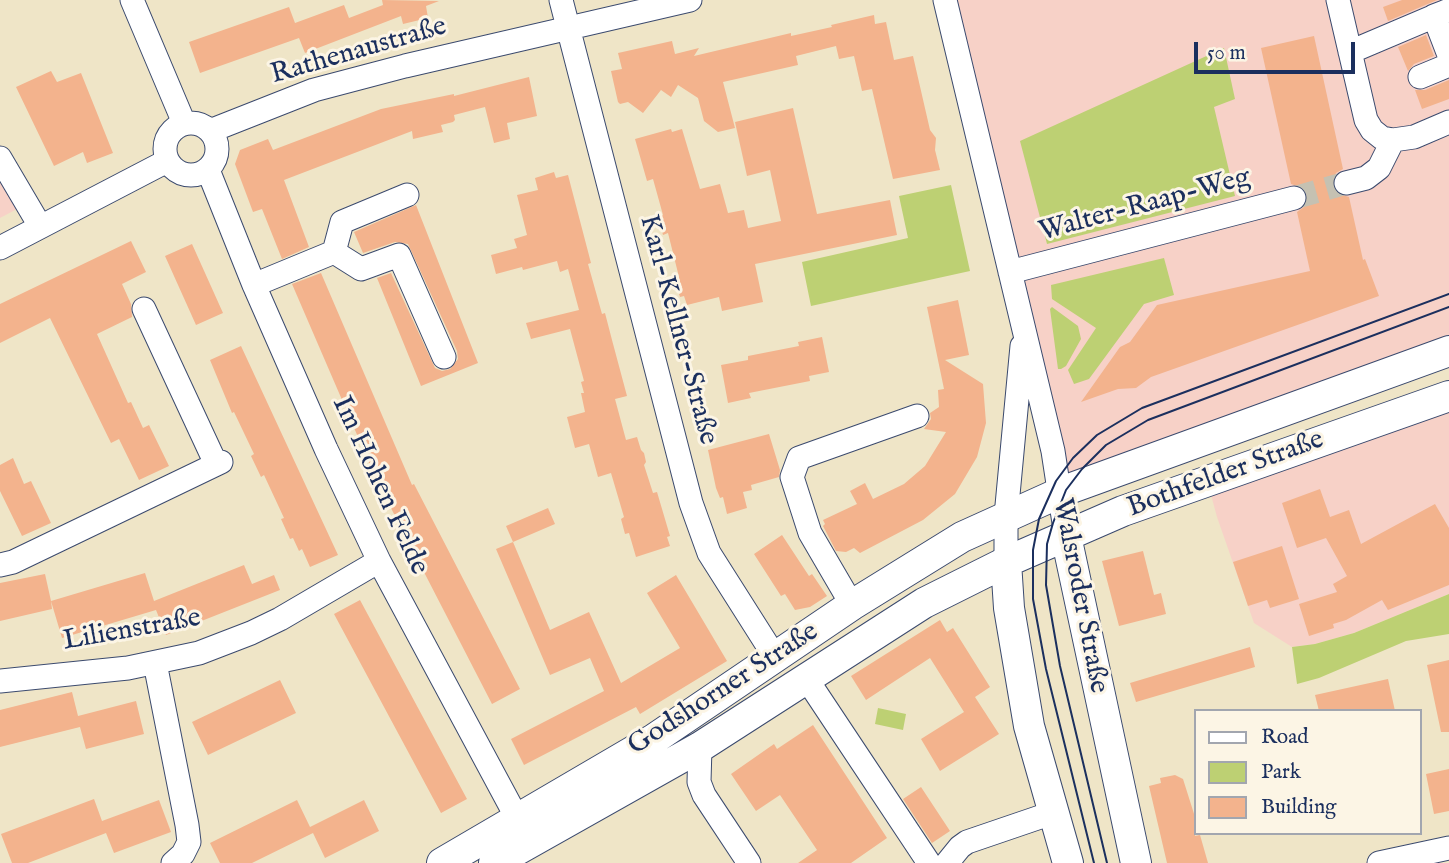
<!DOCTYPE html>
<html>
<head>
<meta charset="utf-8">
<style>
  body { margin:0 }
  #map { position:relative; width:1449px; height:863px; overflow:hidden; background:#efe5c7; font-family:"IM FELL English",serif }
  canvas { display:block }
  .legend { position:absolute; left:1194px; top:709px; width:228px; height:126px; box-sizing:border-box; background:#fcf5e5; border:2px solid #a2a6af; margin:0; padding:9px 12px; list-style:none; font-size:21px; color:#1b2f5e }
  .legend li { display:flex; align-items:center; gap:14px; height:35px }
  .legend b { width:35px; border:2px solid #a2a6af }
  .scale { position:absolute; left:1194px; top:42px; width:161px; height:32px; box-sizing:border-box; border:4px solid #1b2f5e; border-top:0; padding-left:9px; font-size:21px; line-height:24px; white-space:nowrap; color:#1b2f5e; -webkit-text-stroke:5px #fcf5e5; paint-order:stroke }
</style>
</head>
<body>
<div id="map">
<canvas width="1449" height="863"></canvas>
<ul class="legend">
<li><b style="height:9px;background:#fff"></b>Road</li>
<li><b style="height:19px;background:#bdd073"></b>Park</li>
<li><b style="height:19px;background:#f3b38d"></b>Building</li>
</ul>
<div class="scale">50 m</div>
</div>
<script>
const context = document.querySelector('canvas').getContext('2d');
context.lineJoin = 'round';
function fill(path, color) { context.fillStyle = color; context.fill(path, 'evenodd'); }
const poly = rows => new Path2D(rows.map(r => 'M' + r).join(''));
function stroke(path, color, width, dash) { context.strokeStyle = color; context.lineWidth = width; context.lineCap = dash ? 'butt' : 'round'; context.setLineDash(dash || []); context.stroke(path); }
function drawText(font, color, halo, rows, align = 'center') {
  context.font = font + ' "IM FELL English",serif'; context.lineWidth = 6; context.setLineDash([]); context.textBaseline = 'middle'; context.strokeStyle = halo; context.fillStyle = color; for (const [text, x, y, turn = 0] of rows) {
    context.save(); context.translate(x, y); context.rotate((+turn || 0) * Math.PI / 180); context.textAlign = isNaN(turn) ? turn : align; if (halo) context.strokeText(text, 0, 0); context.fillText(text, 0, 0); context.restore();
  }
}
const built = poly([
  [945,0,1449,0,1449,351,1066,490],
  [0,180,17,209,0,218],
  [1449,397,1449,594,1354,633,1315,644,1292,647,1254,623,1217,517,1210,491]
]);
const green = poly([
  [1224,48,1235,99,1214,107,1235,196,1047,244,1020,141],
  [951,185,970,271,811,306,802,262,908,238,899,196],
  [1164,258,1174,295,1144,304,1089,379,1074,384,1068,370,1096,328,1052,299,1051,285],
  [1052,307,1078,326,1081,339,1066,366,1061,369,1058,369,1050,309],
  [1449,594,1449,634,1406,641,1319,678,1297,684,1292,647,1315,644,1354,633],
  [878,708,906,714,903,730,875,724]
]);
const building = poly([
  [382,0,439,1,426,6,428,18,403,24,401,16,305,53,299,38,200,73,189,42,289,7,295,23,344,5,349,18,383,5],
  [1402,0,1437,0,1388,21,1383,7],
  [874,15,875,24,886,22,894,60,913,56,930,130,936,138,935,150,940,170,893,179,872,89,862,91,854,56,839,59,836,46,796,56,798,65,723,82,735,128,718,132,704,121,698,98,678,85,671,97,661,90,643,113,628,102,620,104,618,102,611,71,622,69,618,53,672,41,675,54,699,48,694,56,791,33,791,36,832,27,831,25],
  [1426,35,1434,56,1414,64,1408,71,1398,47],
  [1314,36,1343,169,1336,173,1332,186,1336,193,1349,197,1363,260,1365,259,1379,296,1151,377,1136,388,1118,389,1081,402,1120,347,1130,342,1157,305,1310,271,1297,212,1304,207,1308,195,1303,188,1291,184,1261,48],
  [51,71,57,82,81,73,113,153,87,163,83,152,54,166,16,87],
  [529,77,537,116,507,123,510,139,494,143,485,107,454,115,455,120,453,122,441,125,443,132,413,139,412,131,284,180,309,247,282,259,262,209,253,212,235,164,240,150,268,139,273,150,381,109,454,94,454,96],
  [1449,80,1449,99,1422,109,1415,90,1425,90],
  [793,108,817,214,890,200,897,235,755,264,763,302,722,311,719,297,687,305,684,296,680,297,677,288,675,278,679,277,668,233,663,235,658,216,663,215,653,179,647,181,635,139,671,129,672,132,682,129,700,189,720,184,728,213,744,210,748,228,781,221,770,170,747,176,735,122],
  [554,172,556,178,568,175,591,263,588,264,602,314,605,313,612,340,627,396,615,399,626,440,637,437,641,450,644,453,646,462,644,465,653,493,657,492,670,536,667,537,670,546,636,557,629,533,625,534,621,519,624,517,611,473,598,477,589,444,575,448,567,417,585,412,581,393,584,393,581,382,584,381,570,329,531,339,526,323,579,310,568,269,560,272,557,261,523,270,522,267,496,274,491,255,517,248,514,239,527,235,517,195,538,190,535,178],
  [416,205,478,363,421,386,377,278,391,273,435,368,442,371,450,369,458,359,457,351,408,244,395,242,363,253,354,232],
  [131,241,146,272,122,284,131,304,132,317,97,334,128,403,131,402,143,428,149,425,169,466,139,480,119,439,111,443,50,318,0,343,0,304],
  [192,244,223,313,196,325,165,256],
  [321,273,412,485,414,484,520,689,492,704,377,481,292,284],
  [958,300,969,355,945,360,983,384,986,423,977,457,955,494,923,520,860,553,854,548,846,552,836,551,823,526,825,524,823,520,857,504,850,491,865,483,873,499,904,484,925,466,946,432,924,429,931,419,930,413,939,407,938,390,944,389,927,307],
  [822,337,829,372,809,376,810,381,749,393,751,398,728,403,721,365,748,360,748,356,799,346,798,342],
  [241,346,338,555,310,567,302,549,299,551,293,538,290,539,281,519,284,518,264,475,261,477,251,456,254,454,234,412,232,413,210,360],
  [769,434,780,470,779,477,751,485,752,490,743,492,747,508,727,514,723,497,720,498,716,488,708,450],
  [13,458,24,484,31,481,51,523,22,536,0,491,0,465],
  [1320,489,1330,517,1349,510,1361,544,1435,504,1449,528,1449,585,1388,610,1382,600,1346,620,1333,624,1334,628,1309,636,1299,604,1337,592,1333,584,1347,576,1326,538,1297,548,1282,503],
  [548,508,555,524,513,542,506,526],
  [782,535,809,576,812,574,827,596,810,607,795,610,785,594,781,596,754,554],
  [513,542,550,630,589,612,621,683,680,648,647,593,676,575,727,661,640,714,636,707,524,765,511,739,604,691,590,658,550,675,496,549],
  [1282,546,1299,599,1270,608,1267,600,1248,606,1233,562],
  [1143,551,1154,595,1161,593,1166,614,1119,626,1102,561],
  [244,565,252,584,274,575,280,590,166,635,156,610,62,638,51,601,52,609,0,621,0,583,45,574,51,601,145,573,154,601],
  [360,600,467,799,441,813,334,614],
  [940,620,947,632,953,628,990,687,975,697,999,734,940,771,921,739,964,712,930,658,866,700,851,676],
  [1250,647,1255,667,1136,702,1130,683],
  [1449,660,1449,732,1441,732,1427,665],
  [1388,679,1395,711,1319,711,1315,695],
  [280,680,296,713,208,755,192,722],
  [72,692,78,716,136,701,144,734,86,749,80,727,0,747,0,710],
  [813,725,887,838,851,863,798,863,817,850,780,795,756,811,731,774,774,744,777,749],
  [1449,769,1449,811,1434,814,1426,774],
  [1175,775,1183,779,1195,817,1195,836,1200,835,1208,863,1167,863,1149,786,1161,783,1160,778],
  [921,787,950,831,932,843,903,799],
  [94,799,102,821,159,800,171,832,114,853,106,833,28,863,12,863,1,834],
  [297,800,310,827,364,800,379,831,325,858,313,833,252,863,220,863,210,843]
]);
const minorTunnel = poly([
  [1294,198,1346,183]
]);
const minor = poly([
  [132,0,184,123],
  [561,0,691,503,709,553,775,657],
  [945,0,1053,451,1066,536],
  [1338,0,1366,120,1372,130,1382,138,1393,140,1414,137,1449,122],
  [1447,11,1434,16,1449,55],
  [1350,52,1449,10],
  [1420,77,1449,65],
  '165 149a26 26 0 1 1 52 0a26 26 0 1 1-52 0Z',
  [210,131,314,90,405,66,690,0],
  [0,158,40,226],
  [208,170,254,285,326,449,379,561,517,818],
  [1346,183,1366,178,1379,168,1393,140],
  [0,248,167,161],
  [334,252,342,222,407,195],
  [1010,272,1294,198],
  [254,285,334,252,361,269,399,255,444,357],
  [144,309,216,464],
  [1006,562,1006,516,1022,346],
  [0,565,13,562,221,462],
  [852,605,810,533,792,477,799,458,917,416],
  [155,663,187,825,189,842,183,854,173,863],
  [806,678,929,863],
  [0,681,128,668,199,653,251,633,280,619,379,561],
  [700,747,699,782,704,795,749,863],
  [947,863,960,847,967,842,1052,813],
  [1379,863,1449,848]
]);
const major = poly([
  [1066,536,1136,863],
  [1006,562,1009,608,1029,726,1068,863],
  [442,863,654,739,852,605,962,537,1066,490,1449,351],
  [494,863,700,747,924,603,1006,562,1123,511,1449,396]
]);
const tram = poly([
  [1094,863,1046,669,1033,599,1033,550,1039,519,1056,481,1073,458,1097,435,1142,408,1449,294],
  [1107,863,1060,666,1046,585,1047,544,1053,523,1066,490,1082,469,1106,445,1148,420,1449,307]
]);
const streetNames = [
  ["Rathenaustraße",359,52,-16],
  ["Walter-Raap-Weg",1145,206,-15],
  ["Karl-Kellner-Straße",677,330,75],
  ["Bothfelder Straße",1226,475,-20],
  ["Im Hohen Felde",379,486,65],
  ["Walsroder Straße",1079,596,79],
  ["Lilienstraße",132,631,-10],
  ["Godshorner Straße",724,690,-33]
];
fill(built, '#f7d1c7');
fill(green, '#bdd073');
fill(building, '#f3b38d');
stroke(minorTunnel, '#c5c1b2', 23, [23, 11]);
stroke(minor, '#3b4a6e', 25);
stroke(major, '#3b4a6e', 32);
stroke(minor, '#fff', 23);
stroke(major, '#fff', 30);
stroke(tram, '#1b2f5e', 2);
drawText('28px', '#1b2f5e', '#fcf5e5', streetNames);
</script>
</body>
</html>
